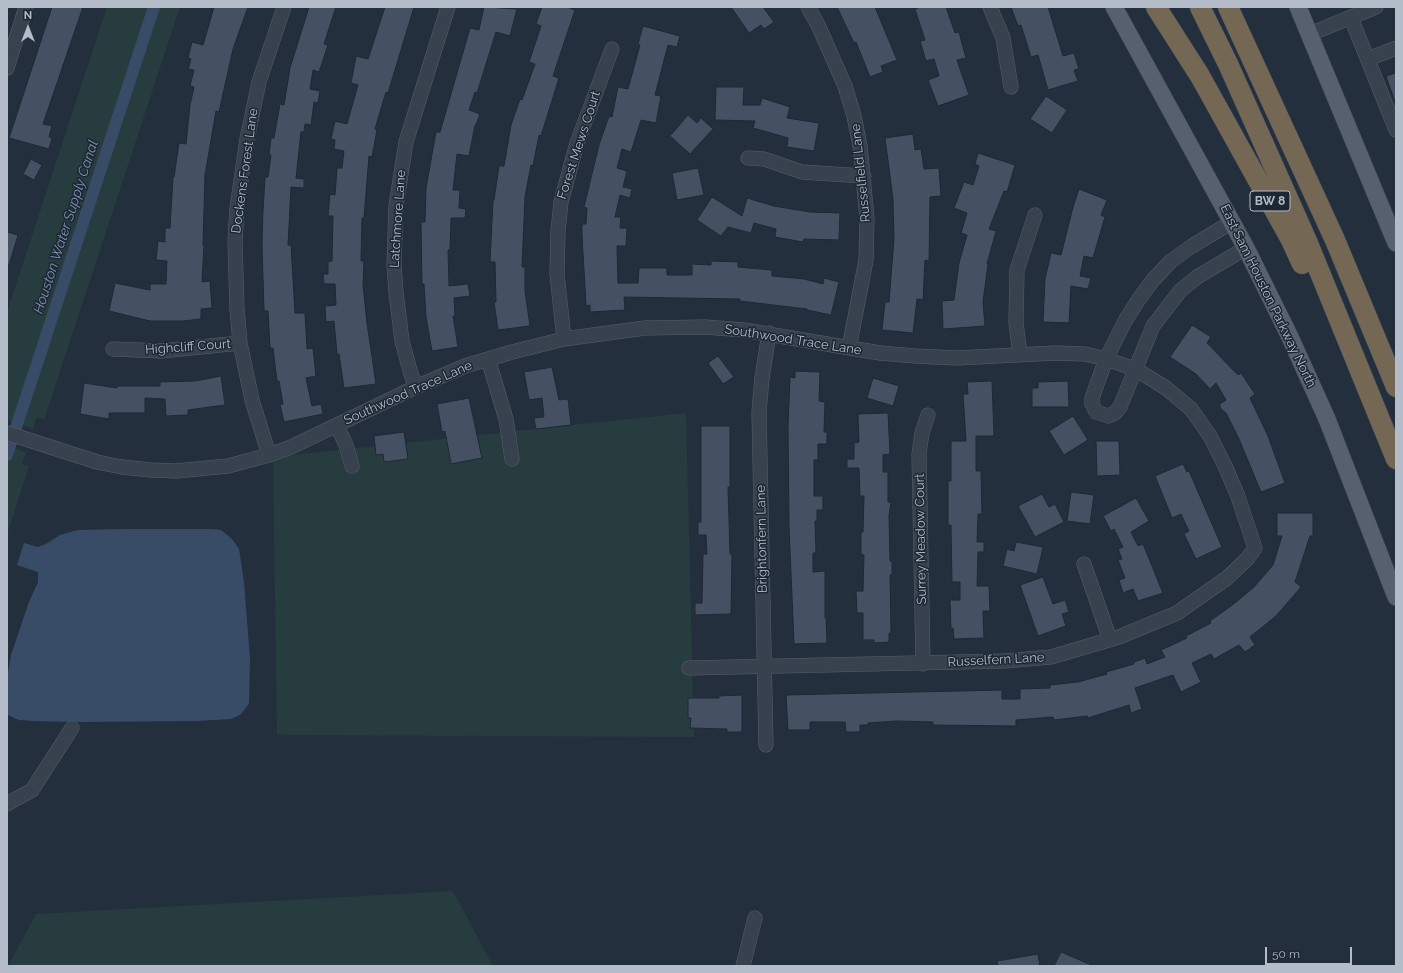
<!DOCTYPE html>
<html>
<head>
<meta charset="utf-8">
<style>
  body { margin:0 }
  #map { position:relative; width:1403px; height:973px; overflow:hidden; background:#242f3e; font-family:Raleway,sans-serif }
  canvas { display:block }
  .frame { position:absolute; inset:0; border:8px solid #b4bcc9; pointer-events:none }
  .north { position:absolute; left:8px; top:8px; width:40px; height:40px; -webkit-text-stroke:3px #1d2633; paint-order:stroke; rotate:0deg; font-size:11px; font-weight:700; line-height:16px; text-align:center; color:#b4bcc9 }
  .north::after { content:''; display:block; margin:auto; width:14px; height:18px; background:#b4bcc9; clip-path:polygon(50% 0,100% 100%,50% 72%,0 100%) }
  .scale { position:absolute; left:1265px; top:947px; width:87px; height:18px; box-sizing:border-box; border:2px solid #b4bcc9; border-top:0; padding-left:5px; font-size:12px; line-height:14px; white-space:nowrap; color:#b4bcc9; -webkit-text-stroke:3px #1d2633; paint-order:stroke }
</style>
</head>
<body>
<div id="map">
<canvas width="1403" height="973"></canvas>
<div class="frame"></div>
<div class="north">N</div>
<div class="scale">50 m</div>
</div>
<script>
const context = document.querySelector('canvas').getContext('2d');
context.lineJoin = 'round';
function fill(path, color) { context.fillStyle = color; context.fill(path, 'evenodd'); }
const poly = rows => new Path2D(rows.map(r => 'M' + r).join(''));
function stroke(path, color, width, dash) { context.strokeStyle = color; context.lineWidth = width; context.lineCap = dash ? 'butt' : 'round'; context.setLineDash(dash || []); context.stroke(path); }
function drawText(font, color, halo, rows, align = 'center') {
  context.font = font + ' Raleway,sans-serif'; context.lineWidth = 3; context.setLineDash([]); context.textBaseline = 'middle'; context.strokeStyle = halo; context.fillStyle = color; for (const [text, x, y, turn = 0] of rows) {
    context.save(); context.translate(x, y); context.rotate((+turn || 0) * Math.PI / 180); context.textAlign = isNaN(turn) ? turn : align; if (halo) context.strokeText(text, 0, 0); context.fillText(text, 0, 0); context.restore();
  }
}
const green = poly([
  [107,7,180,7,44,420,37,417,33,429,7,420,7,312],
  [686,413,694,737,277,735,273,457],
  [7,445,26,452,22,464,29,466,7,535],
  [453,891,493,966,8,966,36,914]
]);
const water = poly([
  [125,529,208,529,221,530,232,539,239,549,244,582,250,659,249,703,245,709,240,715,231,719,197,721,80,722,33,721,19,720,10,716,7,714,7,678,11,655,29,602,38,582,38,572,17,565,24,543,38,547,46,544,60,535,78,530]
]);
const canal = poly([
  [7,455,154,7]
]);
const building = poly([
  [52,7,83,7,43,124,52,126,49,137,52,138,49,149,9,138,52,7],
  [214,7,248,7,233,49,219,112,216,111,205,175,203,245,204,245,202,282,210,281,212,308,201,309,201,319,183,321,150,321,109,311,115,283,150,290,150,284,166,284,167,261,156,260,158,241,165,242,165,228,170,228,173,177,174,177,179,143,186,144,190,105,194,87,190,86,194,70,188,69,191,59,188,58,192,42,203,45,214,7],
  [309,7,336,7,324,44,328,45,319,72,313,70,310,89,320,91,318,103,314,102,311,125,305,124,304,132,301,132,296,178,304,179,304,188,291,187,288,245,291,245,295,313,305,313,307,349,313,348,316,376,306,378,312,406,321,404,323,414,284,422,280,405,283,404,279,381,277,381,273,348,270,348,268,311,264,311,262,243,263,211,265,177,268,177,271,155,269,155,271,138,274,138,280,104,284,105,290,68,309,7],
  [385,7,414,7,388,93,386,92,375,129,377,130,372,157,369,156,364,218,362,218,361,261,364,261,363,284,367,323,376,384,344,388,339,354,337,354,334,321,326,322,325,306,336,305,335,284,324,284,323,274,328,274,328,262,332,261,333,216,328,216,330,194,335,195,337,168,342,168,344,151,334,149,335,140,331,139,335,121,347,124,358,85,351,83,356,56,368,59,385,7],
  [484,7,517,9,510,36,496,32,477,93,475,92,469,110,480,114,476,125,475,125,469,156,457,154,453,190,460,190,459,208,466,209,465,218,451,218,450,250,448,250,449,286,468,284,470,296,454,298,455,316,453,316,458,347,432,351,426,317,424,284,422,284,421,222,425,222,426,188,436,132,440,132,470,28,479,30,484,7],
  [542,7,567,7,575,10,553,76,559,78,541,136,539,135,533,166,531,165,525,197,522,267,525,267,525,291,530,326,498,330,494,302,496,302,495,262,490,262,493,200,494,200,499,166,504,166,511,125,520,99,522,100,535,64,529,62,541,26,536,24,542,7],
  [731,7,763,7,774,22,764,29,761,25,749,33,731,7],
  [837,7,875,7,897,60,881,66,883,72,870,77,856,42,854,43,837,7],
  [921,7,946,7,955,33,959,32,966,58,957,60,969,95,938,106,928,80,939,76,934,59,926,61,920,41,925,40,915,9,921,7],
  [1011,7,1048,7,1063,56,1074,53,1079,69,1074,70,1078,81,1048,90,1038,55,1031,57,1021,25,1018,26,1011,7],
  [643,26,680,36,677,47,668,45,655,95,661,96,656,123,641,120,631,152,622,149,617,168,627,171,623,187,632,189,630,198,620,195,615,217,621,217,620,228,627,228,626,246,617,246,618,283,638,283,639,268,667,268,667,275,692,275,692,264,711,265,711,261,738,262,738,267,772,270,772,276,804,279,823,284,824,278,839,282,831,315,807,310,807,309,740,301,740,299,624,297,625,310,590,312,590,305,586,306,582,235,582,224,586,224,587,208,584,207,599,145,609,116,612,117,618,87,628,89,640,45,638,44,643,26],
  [1396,73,1396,102,1395,102,1386,76,1396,73],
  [716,87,744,87,743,105,760,105,762,98,790,107,787,118,819,123,814,151,787,147,788,138,753,128,755,121,715,120,716,87],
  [1046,96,1067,110,1052,133,1030,119,1046,96],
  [688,115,697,123,701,118,713,129,690,154,670,136,688,115],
  [913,134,915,150,921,149,924,169,939,168,941,196,930,197,929,261,925,260,923,300,917,299,913,333,882,330,885,302,889,302,894,239,893,199,885,138,913,134],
  [978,153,1015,165,1007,192,1004,191,989,229,996,231,987,264,988,264,983,302,985,326,943,329,942,301,954,300,959,263,967,235,961,233,967,213,954,208,964,182,973,185,979,166,975,164,978,153],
  [31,159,42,165,34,180,23,174,31,159],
  [698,168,704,195,677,200,672,173,698,168],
  [1079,189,1107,200,1101,215,1105,217,1093,258,1084,256,1080,276,1091,278,1088,289,1071,286,1069,323,1043,322,1045,279,1051,253,1061,255,1073,207,1079,189],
  [712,197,742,216,747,198,774,206,810,212,840,213,839,240,804,239,803,242,775,237,776,229,754,223,751,233,728,227,721,236,697,220,712,197],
  [7,232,18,235,9,265,7,264,7,232],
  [1192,325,1211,337,1207,343,1238,375,1241,373,1255,394,1250,398,1268,436,1285,483,1261,492,1239,439,1226,413,1220,408,1220,404,1226,400,1216,383,1210,389,1196,374,1170,357,1192,325],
  [718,356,734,377,723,384,708,363,718,356],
  [552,367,559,400,568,399,571,425,536,429,534,418,544,417,542,398,529,400,524,372,552,367],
  [795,371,820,372,819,401,825,402,824,432,827,432,827,444,818,444,818,460,814,460,814,496,823,496,823,510,817,510,817,521,815,521,816,553,813,553,813,572,825,571,825,618,826,618,827,643,794,644,789,525,788,426,790,377,795,378,795,371],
  [221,376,225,405,188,410,188,415,166,416,165,399,145,398,145,413,109,413,109,419,80,414,84,383,117,388,117,386,160,386,160,382,195,381,221,376],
  [873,378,899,386,893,406,867,398,873,378],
  [992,381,994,436,976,436,976,471,981,471,982,514,978,514,977,542,984,542,984,552,978,552,977,586,989,586,990,611,983,611,984,638,954,639,953,628,951,628,950,600,960,600,960,582,952,582,951,525,948,525,948,481,951,481,951,441,966,441,963,394,968,394,967,382,992,381],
  [1068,381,1069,407,1032,407,1032,388,1038,388,1038,382,1068,381],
  [469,398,482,458,451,464,445,431,442,432,437,404,469,398],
  [888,413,890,454,883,455,883,472,888,472,888,502,891,502,889,516,890,561,892,561,892,575,890,575,891,633,889,633,889,642,874,643,874,640,863,640,863,613,857,613,856,591,863,591,864,555,861,555,861,532,863,532,864,496,860,496,859,468,847,468,847,459,854,459,854,443,859,442,858,414,888,413],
  [1073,416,1088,440,1064,455,1049,431,1073,416],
  [701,426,730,426,730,487,728,487,730,554,732,554,731,614,695,615,695,603,702,603,703,554,707,554,706,535,698,535,698,522,701,522,701,426],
  [404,432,408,459,384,462,383,454,376,455,374,436,404,432],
  [1096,441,1119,441,1120,475,1097,476,1096,441],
  [1183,464,1187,472,1189,471,1222,547,1196,559,1184,534,1189,531,1181,514,1172,518,1155,476,1183,464],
  [1071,492,1094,495,1090,524,1067,521,1071,492],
  [1042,494,1049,507,1055,504,1064,522,1035,537,1018,506,1042,494],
  [1136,498,1149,521,1131,532,1138,546,1143,544,1163,593,1138,601,1133,589,1123,593,1119,580,1125,578,1118,560,1122,559,1118,549,1123,547,1114,529,1111,531,1103,516,1136,498],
  [1277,513,1313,513,1313,536,1310,536,1295,582,1301,587,1276,616,1250,637,1255,645,1245,652,1239,645,1214,659,1211,654,1192,663,1201,682,1181,692,1173,675,1135,688,1142,709,1131,713,1129,705,1088,718,1087,716,1054,720,1053,717,1016,720,1016,726,933,725,933,722,897,721,868,723,868,725,860,725,860,732,846,732,845,722,810,722,810,730,788,730,786,695,1002,690,1002,699,1020,699,1020,689,1050,688,1050,685,1078,682,1107,674,1106,672,1134,664,1134,662,1145,658,1147,664,1165,657,1161,650,1187,638,1186,636,1211,623,1210,621,1235,603,1254,587,1273,565,1282,536,1277,536,1277,513],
  [1016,542,1043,547,1037,574,1003,566,1007,549,1014,551,1016,542],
  [1043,577,1053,604,1065,600,1069,612,1062,614,1066,626,1038,636,1020,585,1043,577],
  [742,695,742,732,727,732,727,729,690,728,691,718,688,718,688,698,719,698,719,696,742,695],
  [1061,952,1094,966,1054,966,1061,952],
  [1038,954,1040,966,998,966,997,961,1038,954]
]);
const minor = poly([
  [808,7,818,25,845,86,854,116,860,146,867,218,866,260,849,348],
  [990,7,1003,38,1011,87],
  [1351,18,1396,130],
  [1310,34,1376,7],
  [1368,59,1396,48],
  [7,68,26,7],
  [748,158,764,159,802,172,864,176],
  [1232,222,1192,246,1171,261,1153,280,1139,299,1125,321,1106,359,1092,398,1092,404,1096,412,1108,416,1115,413,1120,407,1153,326,1180,291,1197,277,1246,248],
  [564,339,557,274,558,231,561,202,577,143,612,49],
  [113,349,161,351,240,343],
  [1020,355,1016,323,1017,270,1035,215],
  [488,359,506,419,512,459],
  [416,387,411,374,402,341,396,292,394,265,396,206,406,142,448,7],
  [337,426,346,445,352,466],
  [7,433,97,462,122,467,150,470,176,471,228,466,269,455,291,447,416,387,465,366,512,352,564,339,645,328,705,327,744,330,880,353,915,356,957,358,1055,353,1085,354,1106,359,1135,369,1166,388,1191,409,1210,436,1225,466,1237,494,1255,548,1248,558,1227,578,1177,613,1119,637,1051,657,1004,661,689,668],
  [269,455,252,400,240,343,237,309,235,241,237,208,247,139,259,82,284,7],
  [1084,564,1110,640],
  [923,664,919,454,922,433,928,415],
  [766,745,759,412,762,378,769,333],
  [7,804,32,790,72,728],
  [743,966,755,918]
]);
const major = poly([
  [1114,7,1246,248,1290,337,1327,419,1396,597],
  [1298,7,1396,243]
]);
const highway = poly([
  [1156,7,1200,76,1291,240,1302,264],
  [1200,7,1229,66,1307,241,1396,459],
  [1228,7,1335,240,1396,387]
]);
const shields = [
  [1270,201,40]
];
const shieldNames = [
  ["BW 8",1270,201]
];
const streetNames = [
  ["Forest Mews Court",579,145,-72],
  ["Dockens Forest Lane",245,171,-82],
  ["Russelfield Lane",861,173,-96],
  ["Latchmore Lane",398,219,-86],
  ["East Sam Houston Parkway North",1268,296,64],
  ["Southwood Trace Lane",793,340,9],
  ["Highcliff Court",188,347,-4],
  ["Southwood Trace Lane",408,393,-24],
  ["Brightonfern Lane",762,539,-91],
  ["Surrey Meadow Court",921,539,-91],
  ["Russelfern Lane",996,660,-3]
];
const waterNames = [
  ["Houston Water Supply Canal",66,227,-72]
];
fill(green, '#263c3f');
fill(water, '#394c67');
stroke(canal, '#394c67', 12);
fill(building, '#455162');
stroke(building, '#1f2835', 1);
stroke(minor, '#565f6c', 15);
stroke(major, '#414a57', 18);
stroke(highway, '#434c59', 21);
stroke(minor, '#38414e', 14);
stroke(major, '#56606e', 17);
stroke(highway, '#746855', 20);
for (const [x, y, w] of shields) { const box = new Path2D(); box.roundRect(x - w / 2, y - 10, w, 20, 3); context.fillStyle = '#1d2633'; context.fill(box); stroke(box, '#b4bcc9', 1); }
drawText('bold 12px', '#b4bcc9', null, shieldNames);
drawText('13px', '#b4bcc9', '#1d2633', streetNames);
drawText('italic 14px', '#7c92b1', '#1d2633', waterNames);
</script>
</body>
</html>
